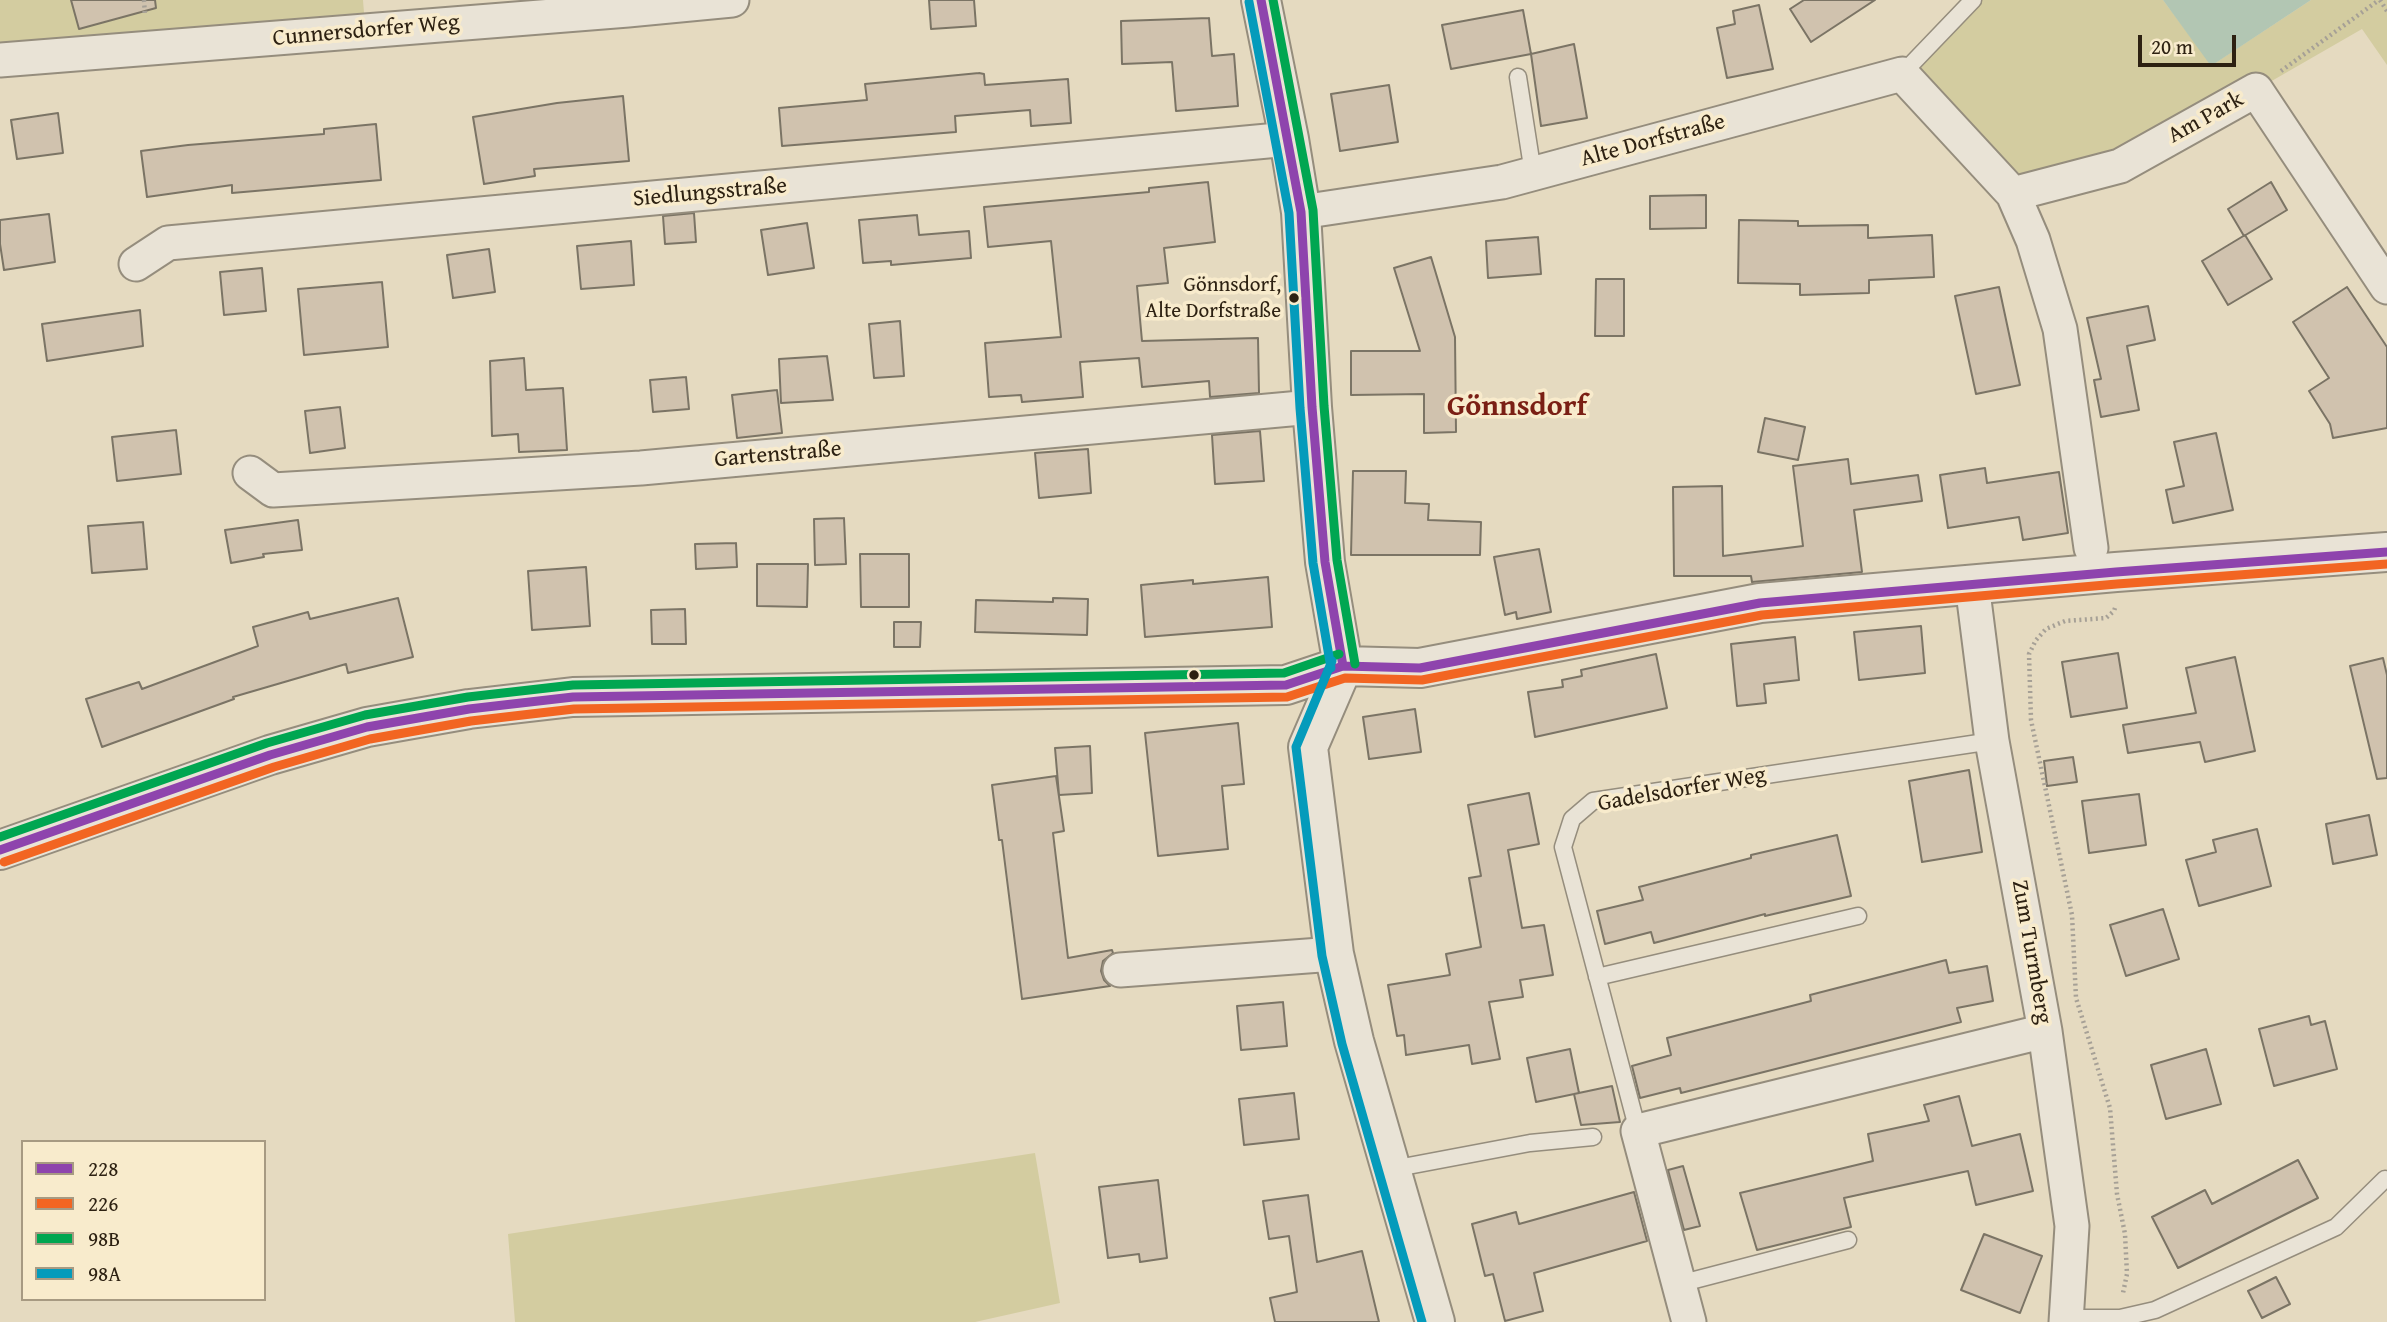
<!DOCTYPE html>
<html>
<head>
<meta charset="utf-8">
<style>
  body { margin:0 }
  #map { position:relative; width:2387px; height:1322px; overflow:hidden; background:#e5dac0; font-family:"Gentium Book Plus",serif }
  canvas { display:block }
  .legend { position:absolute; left:21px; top:1140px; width:245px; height:161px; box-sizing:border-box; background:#f8ebcc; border:2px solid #a79a82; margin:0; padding:9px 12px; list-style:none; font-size:21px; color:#2d2112 }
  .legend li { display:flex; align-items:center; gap:14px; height:35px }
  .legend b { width:35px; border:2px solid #a79a82 }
  .scale { position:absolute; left:2138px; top:35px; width:98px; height:32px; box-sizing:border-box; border:4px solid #2d2112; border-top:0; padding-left:9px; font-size:21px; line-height:24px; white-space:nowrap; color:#2d2112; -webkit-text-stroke:5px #f8ebcc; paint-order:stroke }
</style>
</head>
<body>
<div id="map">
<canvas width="2387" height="1322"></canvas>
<ul class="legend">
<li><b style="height:9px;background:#8e44ad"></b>228</li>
<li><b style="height:9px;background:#f26522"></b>226</li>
<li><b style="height:9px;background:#00a651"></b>98B</li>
<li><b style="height:9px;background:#049bbb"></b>98A</li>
</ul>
<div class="scale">20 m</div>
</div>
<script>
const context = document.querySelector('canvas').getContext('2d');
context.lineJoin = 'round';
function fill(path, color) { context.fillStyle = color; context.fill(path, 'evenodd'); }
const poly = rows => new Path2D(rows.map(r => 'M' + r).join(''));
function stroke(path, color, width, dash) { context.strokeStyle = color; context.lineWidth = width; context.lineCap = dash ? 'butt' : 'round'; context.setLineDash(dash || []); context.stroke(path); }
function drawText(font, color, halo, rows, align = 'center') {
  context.font = font + ' "Gentium Book Plus",serif'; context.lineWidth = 7; context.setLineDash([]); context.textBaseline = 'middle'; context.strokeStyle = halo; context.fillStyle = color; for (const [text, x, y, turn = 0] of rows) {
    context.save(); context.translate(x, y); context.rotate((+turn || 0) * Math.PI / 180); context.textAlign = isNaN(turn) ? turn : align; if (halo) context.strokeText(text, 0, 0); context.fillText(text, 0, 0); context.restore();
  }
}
const green = poly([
  [0,0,363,0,364,13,0,44],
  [1973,0,2163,0,2212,65,2311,0,2387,0,2387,65,2362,29,2256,90,2013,194,1902,74],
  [1035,1153,1060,1303,975,1322,515,1322,508,1234]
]);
const water = poly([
  [2163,0,2311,0,2211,66]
]);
const building = poly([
  [71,0,155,0,156,8,79,29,71,0],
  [929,0,974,0,976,26,931,29,929,0],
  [1804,0,1875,0,1811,42,1790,9,1804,0],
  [1759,5,1773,69,1727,78,1717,28,1735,24,1733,11,1759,5],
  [1523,10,1531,54,1451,69,1442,25,1523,10],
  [1209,18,1212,56,1234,54,1238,106,1176,111,1172,62,1122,64,1121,21,1209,18],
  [1574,44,1587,118,1541,126,1531,54,1574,44],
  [979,73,984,74,985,85,1068,79,1071,123,1031,126,1030,110,955,116,956,132,782,146,779,108,867,100,865,84,979,73],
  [1389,85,1398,142,1340,151,1331,94,1389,85],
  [623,96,629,161,534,169,535,176,484,184,473,117,557,103,623,96],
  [58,113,63,153,17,159,11,120,58,113],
  [376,124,381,180,232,193,232,185,147,197,141,151,188,145,324,134,324,129,376,124],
  [1208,182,1215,242,1164,248,1168,283,1137,286,1142,341,1258,338,1259,393,1210,397,1209,381,1142,387,1139,358,1080,362,1083,397,1022,402,1021,395,989,397,985,343,1061,337,1051,241,988,247,984,207,1149,192,1149,188,1208,182],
  [2271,182,2287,210,2244,236,2228,209,2271,182],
  [1706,195,1706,228,1650,229,1650,196,1706,195],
  [694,213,696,242,665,244,663,216,694,213],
  [49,214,55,262,4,270,0,244,0,220,49,214],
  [917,215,919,235,969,231,971,258,891,265,891,261,863,263,859,220,917,215],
  [1739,220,1798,221,1798,226,1868,225,1868,238,1932,235,1934,277,1869,280,1869,293,1800,295,1800,284,1738,283,1739,220],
  [807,223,814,268,768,275,761,230,807,223],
  [2245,235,2272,279,2228,305,2202,261,2245,235],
  [1538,237,1541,274,1488,278,1486,241,1538,237],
  [631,241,634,285,581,289,577,246,631,241],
  [489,249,495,292,453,298,447,255,489,249],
  [1431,257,1455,337,1456,432,1424,433,1424,394,1351,395,1351,351,1420,351,1394,268,1431,257],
  [262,268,266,311,224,315,220,272,262,268],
  [1596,279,1624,279,1624,336,1595,336,1596,279],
  [382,282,388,347,304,355,298,289,382,282],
  [1999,287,2020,385,1976,394,1955,296,1999,287],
  [2347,287,2387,347,2387,428,2333,438,2330,424,2309,391,2329,378,2293,322,2347,287],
  [2148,306,2155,340,2127,346,2139,410,2101,417,2094,380,2101,379,2087,318,2148,306],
  [140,310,143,346,47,361,42,324,140,310],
  [900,321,904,376,874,378,869,324,900,321],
  [827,356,833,400,781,403,779,359,827,356],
  [524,358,526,390,563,388,567,450,519,452,518,434,492,436,490,361,524,358],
  [686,377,689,409,653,412,650,380,686,377],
  [777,390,782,433,737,438,732,395,777,390],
  [340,407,345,448,310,453,305,411,340,407],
  [1765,418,1805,427,1798,460,1758,452,1765,418],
  [176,430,181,474,117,481,112,437,176,430],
  [1260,431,1264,481,1215,484,1212,435,1260,431],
  [2216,433,2233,510,2173,523,2166,490,2184,486,2174,442,2216,433],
  [1088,449,1091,493,1039,498,1035,453,1088,449],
  [1848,459,1851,484,1918,475,1922,501,1854,510,1862,572,1752,582,1751,576,1674,576,1673,487,1722,486,1723,556,1803,546,1793,466,1848,459],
  [1985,468,1987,483,2059,472,2068,533,2023,540,2019,517,1948,528,1940,475,1985,468],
  [1353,471,1406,471,1405,503,1429,504,1428,520,1481,522,1480,555,1351,555,1353,471],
  [844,518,846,564,815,565,814,519,844,518],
  [298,520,302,550,263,554,264,557,231,563,225,530,298,520],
  [143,522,147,569,92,573,88,526,143,522],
  [736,543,737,567,696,569,695,544,736,543],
  [1539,549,1551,612,1517,619,1516,612,1505,615,1494,557,1539,549],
  [860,554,909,554,909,607,861,607,860,554],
  [757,564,808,564,807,607,757,606,757,564],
  [586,567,590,626,532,630,528,571,586,567],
  [1268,577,1272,627,1145,637,1141,585,1193,580,1193,584,1268,577],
  [398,598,413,657,348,673,346,664,233,697,234,699,102,747,86,699,139,682,142,689,258,646,253,627,308,612,310,619,398,598],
  [1053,598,1088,599,1087,635,975,632,976,600,1053,602,1053,598],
  [685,609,686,644,652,644,651,610,685,609],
  [894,622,921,622,920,647,894,647,894,622],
  [1921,626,1925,673,1859,680,1854,632,1921,626],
  [1795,637,1799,680,1764,684,1766,703,1737,706,1731,644,1795,637],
  [2118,653,2127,708,2071,717,2062,662,2118,653],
  [1656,654,1667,708,1535,737,1528,692,1563,687,1562,680,1582,676,1581,670,1656,654],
  [2235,657,2255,751,2205,762,2200,742,2128,753,2123,725,2196,713,2186,668,2235,657],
  [2383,658,2387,675,2387,778,2377,779,2350,666,2383,658],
  [1415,709,1421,752,1369,759,1363,717,1415,709],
  [1238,723,1244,784,1222,786,1228,849,1158,856,1145,733,1238,723],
  [1090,746,1092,793,1059,795,1055,748,1090,746],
  [2073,757,2077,782,2047,786,2044,761,2073,757],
  [1969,770,1982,852,1922,862,1909,781,1969,770],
  [1056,776,1064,831,1053,833,1068,958,1112,950,1113,953,1103,961,1101,971,1104,980,1110,986,1022,999,1002,840,999,840,992,785,1056,776],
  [1529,793,1539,844,1508,850,1522,928,1544,925,1553,975,1520,980,1523,997,1489,1002,1500,1059,1472,1064,1469,1045,1406,1055,1404,1035,1397,1036,1388,985,1450,975,1446,954,1481,947,1469,878,1481,876,1468,805,1529,793],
  [2139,794,2146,845,2089,853,2082,801,2139,794],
  [2369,815,2377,855,2333,864,2326,824,2369,815],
  [2257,829,2271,886,2199,906,2186,860,2216,852,2213,840,2257,829],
  [1837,835,1851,896,1765,916,1765,914,1654,943,1651,932,1605,944,1597,911,1643,900,1639,887,1751,858,1751,855,1837,835],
  [2163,909,2179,959,2126,976,2110,925,2163,909],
  [1946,960,1949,973,1987,966,1993,1001,1957,1008,1961,1022,1681,1093,1680,1088,1640,1098,1632,1066,1671,1055,1667,1038,1811,1001,1810,995,1946,960],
  [1283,1002,1287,1046,1241,1050,1237,1006,1283,1002],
  [2309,1016,2311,1025,2325,1021,2337,1069,2274,1086,2259,1029,2309,1016],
  [1570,1049,1579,1093,1536,1102,1527,1058,1570,1049],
  [2206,1049,2221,1104,2166,1119,2151,1065,2206,1049],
  [1612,1086,1620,1122,1581,1125,1574,1094,1612,1086],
  [1294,1093,1299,1139,1244,1145,1239,1099,1294,1093],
  [1959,1096,1972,1146,2020,1134,2033,1191,1976,1205,1968,1171,1844,1198,1851,1227,1757,1250,1740,1193,1873,1161,1868,1134,1929,1121,1924,1105,1959,1096],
  [2298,1160,2318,1198,2178,1268,2152,1217,2205,1190,2212,1204,2298,1160],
  [1683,1166,1700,1226,1684,1230,1668,1170,1683,1166],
  [1158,1180,1167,1258,1140,1262,1139,1254,1108,1258,1099,1187,1158,1180],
  [1634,1192,1647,1241,1534,1273,1543,1311,1505,1321,1493,1274,1485,1276,1472,1224,1516,1212,1519,1224,1634,1192],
  [1308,1195,1317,1262,1362,1251,1379,1322,1275,1322,1270,1298,1297,1292,1289,1236,1269,1239,1263,1201,1308,1195],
  [1984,1234,2042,1256,2020,1313,1961,1290,1984,1234],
  [2276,1277,2290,1304,2262,1318,2248,1291,2276,1277]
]);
const path = poly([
  [144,0,145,16],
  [2380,0,2387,11],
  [2281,71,2379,0],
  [2115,608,2114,611,2106,618,2065,621,2046,629,2036,640,2029,654,2031,720,2072,915,2076,998,2110,1108,2117,1194,2125,1234,2127,1274,2123,1293]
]);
const service = poly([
  [1902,74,1973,0],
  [1518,77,1533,173],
  [1597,977,1858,916],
  [1638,1131,1563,847,1572,819,1593,801,1992,741],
  [1392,1169,1530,1143,1593,1137],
  [1679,1284,1848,1240],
  [2067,1318,2120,1318,2155,1310,2336,1227,2385,1179]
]);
const minor = poly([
  [0,60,628,10,732,0],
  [2013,194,2033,240,2060,329,2091,548],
  [1301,212,1502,182,1902,74,2013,194,2120,166,2256,90,2387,287],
  [136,264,168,243,1289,139],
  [250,473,273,490,641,468,1312,407],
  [1972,584,1992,741,2045,1031,2072,1226,2066,1322],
  [1120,970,1334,954],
  [1689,1322,1638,1131,2045,1031]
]);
const tertiary = poly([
  [1261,0,1289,139,1301,212,1312,407,1325,562,1343,666],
  [1343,666,1308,747,1334,954,1354,1041,1435,1322],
  [0,850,270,755,367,727,469,709,573,697,1286,685,1343,666,1420,668,1760,603,2116,572,2387,552]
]);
const bus1 = poly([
  [1261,0,1301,212,1312,407,1325,562,1343,666],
  [0,850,270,755,367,727,469,709,573,697,1286,685,1343,666,1420,668,1760,603,2116,572,2387,552]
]);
const bus2 = poly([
  [4,862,274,767,370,739,471,721,574,709,1287,697,1345,678,1422,680,1762,615,2117,584,2387,564]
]);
const bus3 = poly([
  [1273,0,1313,210,1324,406,1337,560,1355,664],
  [0,837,267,743,365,715,468,697,573,685,1284,673,1339,654]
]);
const bus4 = poly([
  [1249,2,1289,213,1300,408,1313,563,1331,668],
  [1332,661,1296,747,1322,956,1342,1044,1422,1322]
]);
const markers = [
  [1294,298,6,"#2d2112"],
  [1194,675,6,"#2d2112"]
];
const busNames = [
  ["Gönnsdorf,",1281,286],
  ["Alte Dorfstraße",1281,312]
];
const streetNames = [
  ["Cunnersdorfer Weg",366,31,-5],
  ["Am Park",2206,118,-29],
  ["Alte Dorfstraße",1653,141,-15],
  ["Siedlungsstraße",710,193,-5],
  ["Gartenstraße",778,455,-5],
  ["Gadelsdorfer Weg",1682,790,-10],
  ["Zum Turmberg",2031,952,80]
];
const districtNames = [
  ["Gönnsdorf",1517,407]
];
fill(green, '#d3cca0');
fill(water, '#b2c6b3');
fill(building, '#d0c2ae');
stroke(building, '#7b7465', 2);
stroke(service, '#958d7d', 19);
stroke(minor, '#958d7d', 37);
stroke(tertiary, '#958d7d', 42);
stroke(path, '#a6a096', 4.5, [2, 3.5]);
stroke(service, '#e9e3d6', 16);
stroke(minor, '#e9e3d6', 33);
stroke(tertiary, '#e9e3d6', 38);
stroke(bus1, '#8e44ad', 9);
stroke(bus2, '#f26522', 9);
stroke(bus3, '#00a651', 9);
stroke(bus4, '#049bbb', 9);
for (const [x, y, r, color] of markers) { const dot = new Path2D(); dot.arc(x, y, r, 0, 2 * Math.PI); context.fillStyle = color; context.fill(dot); stroke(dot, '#f8ebcc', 2.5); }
drawText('21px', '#2d2112', '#f8ebcc', busNames, 'right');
drawText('23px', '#2d2112', '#f8ebcc', streetNames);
drawText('bold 30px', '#7a1f14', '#f8ebcc', districtNames);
</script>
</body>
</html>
